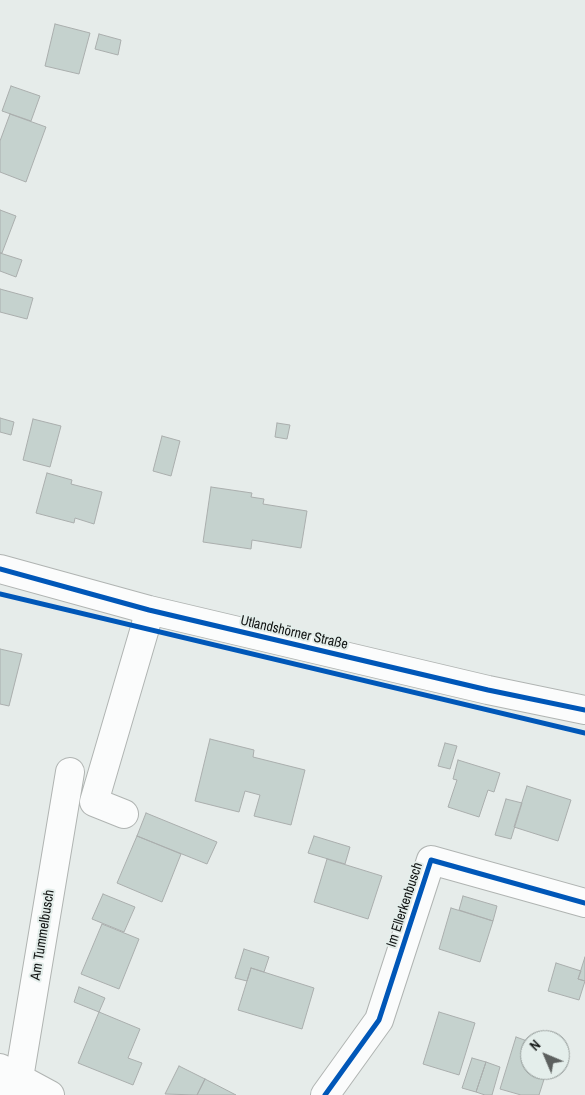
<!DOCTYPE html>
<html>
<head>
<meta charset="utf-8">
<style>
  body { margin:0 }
  #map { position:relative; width:585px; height:1095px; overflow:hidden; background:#e6ecea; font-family:"Archivo Narrow",sans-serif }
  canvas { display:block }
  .north { position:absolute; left:520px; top:1030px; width:50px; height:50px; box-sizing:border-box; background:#e4eeeb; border:1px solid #909795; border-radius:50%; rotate:315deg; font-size:14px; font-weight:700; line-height:20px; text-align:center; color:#121514 }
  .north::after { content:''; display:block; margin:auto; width:18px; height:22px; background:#5c605f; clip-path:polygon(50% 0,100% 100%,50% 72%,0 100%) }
</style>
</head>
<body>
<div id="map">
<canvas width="585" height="1095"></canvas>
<div class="north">N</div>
</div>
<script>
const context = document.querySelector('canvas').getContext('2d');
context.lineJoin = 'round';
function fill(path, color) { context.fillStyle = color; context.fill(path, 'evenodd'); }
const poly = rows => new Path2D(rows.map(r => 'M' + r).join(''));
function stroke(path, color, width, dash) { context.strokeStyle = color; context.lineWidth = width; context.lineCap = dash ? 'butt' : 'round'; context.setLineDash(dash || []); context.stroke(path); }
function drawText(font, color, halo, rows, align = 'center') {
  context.font = font + ' "Archivo Narrow",sans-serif'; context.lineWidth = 4; context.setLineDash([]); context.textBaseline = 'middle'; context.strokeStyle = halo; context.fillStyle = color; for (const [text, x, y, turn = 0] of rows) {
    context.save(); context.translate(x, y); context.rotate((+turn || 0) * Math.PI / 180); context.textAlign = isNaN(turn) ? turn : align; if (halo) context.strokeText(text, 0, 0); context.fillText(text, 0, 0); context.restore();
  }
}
const building = poly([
  [55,24,90,33,79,74,45,66,55,24],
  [99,34,121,40,118,55,95,49,99,34],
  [11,86,40,96,31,121,2,111,11,86],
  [10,114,46,127,26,182,0,172,0,141,10,114],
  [0,210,16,216,2,253,0,253,0,210],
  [0,253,22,260,16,277,0,271,0,253],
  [0,289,33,298,27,319,0,312,0,289],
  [0,418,14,422,11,435,0,432,0,418],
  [33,419,61,426,50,467,23,460,33,419],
  [277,423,290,425,287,439,275,437,277,423],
  [162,436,180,441,171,476,153,471,162,436],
  [47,473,72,480,71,484,102,492,94,524,75,518,74,523,36,513,47,473],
  [211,487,252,493,251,497,264,499,263,504,307,511,301,548,252,540,251,549,203,542,211,487],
  [0,649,22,654,9,706,0,704,0,649],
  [210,739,254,750,253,757,305,770,291,825,254,816,260,795,245,791,239,812,195,801,210,739],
  [445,743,457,746,450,769,438,766,445,743],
  [458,760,500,773,494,792,488,790,479,817,448,807,457,780,453,779,458,760],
  [527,786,571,800,558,841,514,827,527,786],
  [506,799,522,803,511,839,495,835,506,799],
  [146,813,217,842,207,864,137,836,146,813],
  [137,836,181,854,162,902,117,883,137,836],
  [314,836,350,847,345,864,308,853,314,836],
  [327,859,382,876,368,919,314,902,327,859],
  [103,894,135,907,124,932,92,919,103,894],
  [463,896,497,906,493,921,459,910,463,896],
  [451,908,493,921,480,962,439,949,451,908],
  [102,924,139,939,119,989,81,974,102,924],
  [244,949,269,957,264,972,251,968,247,981,235,978,244,949],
  [585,957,585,981,578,979,585,957],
  [556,963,581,971,578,979,585,981,579,1000,548,991,556,963],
  [251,968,314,988,302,1029,238,1010,251,968],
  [79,987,105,998,99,1012,74,1002,79,987],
  [99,1012,140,1029,128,1058,142,1063,133,1085,78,1063,99,1012],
  [439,1012,475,1023,459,1075,423,1064,439,1012],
  [516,1037,530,1042,530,1070,547,1070,539,1095,521,1095,500,1089,516,1037],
  [472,1058,486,1062,476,1092,462,1088,472,1058],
  [486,1062,500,1067,492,1095,485,1095,476,1092,486,1062],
  [179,1066,205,1079,197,1095,165,1094,179,1066],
  [205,1079,236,1095,197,1095,205,1079]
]);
const minor = poly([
  [0,569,149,610,488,690,585,710],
  [124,814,94,802,145,628,149,610],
  [0,1068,50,1095],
  [8,1095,19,1078,70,772],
  [325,1095,379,1020,431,860,585,903]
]);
const cycleway = poly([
  [0,569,149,610,488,690,585,710],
  [0,594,585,733],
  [325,1095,379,1020,431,860,585,903]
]);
const streetNames = [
  ["Utlandshörner Straße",294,633,13],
  ["Im Ellerkenbusch",405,905,-72],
  ["Am Tummelbusch",43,935,-81]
];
fill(building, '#c5d2ce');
stroke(building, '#aaaead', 1);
stroke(minor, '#b0b4b2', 30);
stroke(minor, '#fbfcfc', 28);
stroke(cycleway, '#0057b8', 5);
drawText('14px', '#121514', '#e4eeeb', streetNames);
</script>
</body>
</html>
